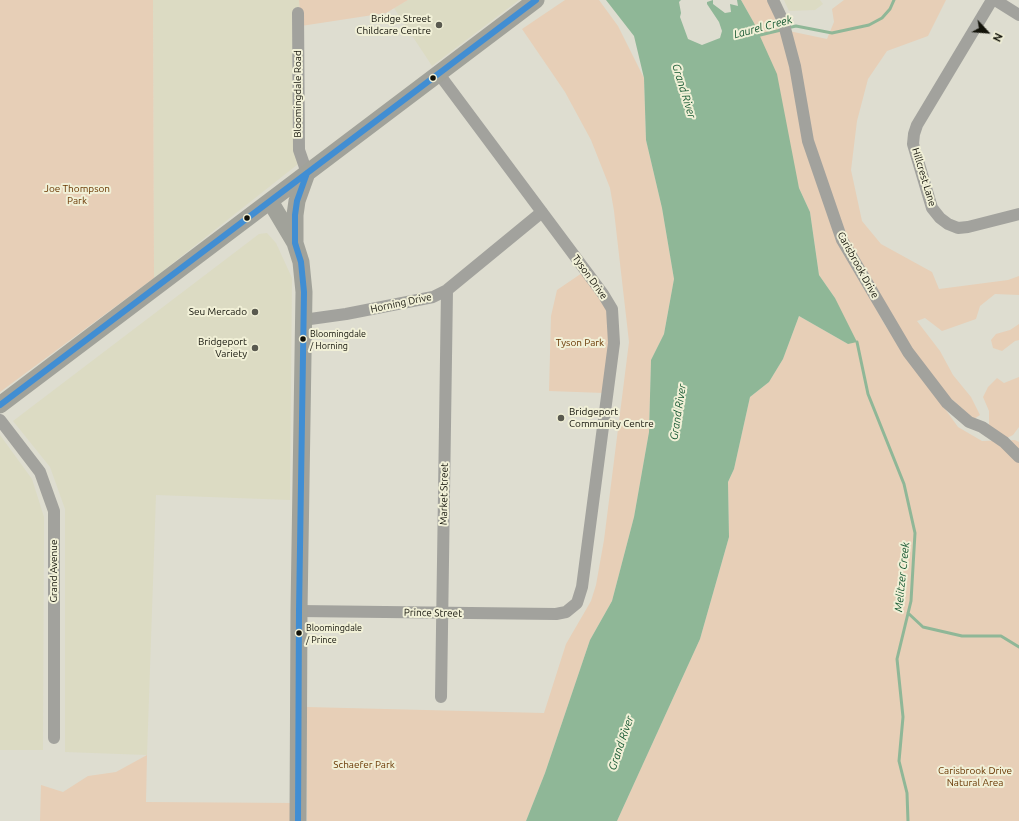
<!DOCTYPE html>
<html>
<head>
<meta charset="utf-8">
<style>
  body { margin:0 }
  #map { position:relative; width:1019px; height:821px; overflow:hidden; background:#deddd0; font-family:Ubuntu,sans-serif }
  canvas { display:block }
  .north { position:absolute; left:967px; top:12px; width:40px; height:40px; -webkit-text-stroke:3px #f1f0d7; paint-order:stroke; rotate:116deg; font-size:11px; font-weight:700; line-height:16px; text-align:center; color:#121209 }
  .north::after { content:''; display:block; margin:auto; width:14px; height:18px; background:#121209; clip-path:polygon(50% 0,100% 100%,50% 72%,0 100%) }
</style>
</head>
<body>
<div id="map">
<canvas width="1019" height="821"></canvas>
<div class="north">N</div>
</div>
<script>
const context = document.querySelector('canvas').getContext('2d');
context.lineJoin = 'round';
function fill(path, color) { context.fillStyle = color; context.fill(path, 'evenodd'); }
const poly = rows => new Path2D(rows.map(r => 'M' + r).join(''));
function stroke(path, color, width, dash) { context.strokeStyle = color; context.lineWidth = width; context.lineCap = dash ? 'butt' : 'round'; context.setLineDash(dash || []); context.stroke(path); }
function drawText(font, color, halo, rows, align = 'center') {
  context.font = font + ' Ubuntu,sans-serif'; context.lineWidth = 4; context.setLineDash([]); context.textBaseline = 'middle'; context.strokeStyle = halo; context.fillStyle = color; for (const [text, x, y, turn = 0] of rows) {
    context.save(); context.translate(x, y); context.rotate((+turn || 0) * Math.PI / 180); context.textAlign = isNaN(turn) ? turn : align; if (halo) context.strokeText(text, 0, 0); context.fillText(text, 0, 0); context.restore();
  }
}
const built = poly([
  [153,0,299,0,301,26,303,148,307,157,154,278],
  [408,0,519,0,432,66,394,8],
  [784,0,820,0,823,4,815,10,789,11],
  [267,233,276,243,292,278,290,500,156,495,147,755,65,752,65,509,50,467,13,421,259,234],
  [0,435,32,479,44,517,43,750,0,750]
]);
const green = poly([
  [0,0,153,0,154,278,0,392],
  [299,0,408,0,386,13,301,26],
  [565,0,599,0,618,26,644,78,646,140,662,208,674,279,664,334,651,360,649,432,634,517,612,601,590,640,545,773,526,821,307,821,307,707,544,713,566,644,591,601,596,585,604,540,629,342,614,211,610,188,591,140,565,92,522,29],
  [741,0,769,0,789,57,836,236,885,325,958,427,982,441,1015,440,1019,442,1019,821,617,821,700,639,729,537,728,482,734,469,750,397,769,382,783,359,799,316,848,344,835,298,819,275,810,212,799,188,754,23],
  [844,0,946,0,928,36,887,51,868,79,857,121,851,170,862,221,881,244,932,272,939,289,1008,280,1019,276,1019,295,995,294,980,306,976,319,942,331,925,318,917,321,940,351,953,375,971,397,980,415,974,419,947,395,911,350,847,242,808,131,789,31,827,39,834,22,832,9],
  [582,273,608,307,611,345,604,393,549,391,551,316,557,290],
  [1019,324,1019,340,1015,341,1002,351,993,348,991,340,996,334,1010,330],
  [1019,377,1019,427,1013,435,1007,438,989,426,989,411,983,397,988,387,997,378,1004,383],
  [147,755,146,802,296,803,296,821,40,821,41,785,63,792,88,776,116,772]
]);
const water = poly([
  [606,0,681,0,679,2,681,13,680,17,688,39,702,45,720,38,722,31,719,22,707,4,707,2,713,0,713,4,725,13,731,12,730,4,738,6,737,0,741,0,754,23,777,74,799,188,810,212,819,275,835,298,857,342,848,344,799,316,783,359,769,382,750,397,734,469,728,482,729,537,700,639,617,821,526,821,545,773,590,640,612,601,634,517,649,432,651,360,664,334,674,279,662,208,646,140,644,78,634,36]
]);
const stream = poly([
  [787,28,796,26,832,33,869,25,882,18,890,9,894,0],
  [756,36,781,30],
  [857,342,868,394,904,484,915,533,911,601,897,659,903,717,899,761,907,793,908,821],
  [908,613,923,627,962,636,1001,636,1019,647]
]);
const street = poly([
  [773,0,783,21,795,66,808,141,842,240,908,352,947,403,969,422,982,427,1004,442,1019,457],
  [992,0,917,125,914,134,913,144,932,208,940,218,948,224,958,228,968,227,1019,214],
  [995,0,1019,15],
  [298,13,299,150,307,173],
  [303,320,346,314,433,297,447,290,542,212],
  [0,420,40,472,54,511,54,738],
  [299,611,556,614,566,612,577,603,582,587,614,343,612,309,603,294,439,74],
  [441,697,447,290]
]);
const secondary = poly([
  [270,201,295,243,301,262,304,292,299,611,298,821],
  [295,242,295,215,297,201,307,173],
  [0,405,536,0]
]);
const bus1 = poly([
  [0,405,536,0],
  [298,821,299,611,304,292,301,262,295,243,295,215,297,201,307,173]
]);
const markers = [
  [439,25,4,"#59594f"],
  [433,78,3.5,"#121209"],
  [247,218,3.5,"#121209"],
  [255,312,4,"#59594f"],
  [303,339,3.5,"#121209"],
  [255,348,4,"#59594f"],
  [561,418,4,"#59594f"],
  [299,633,3.5,"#121209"]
];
const busNames = [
  ["Bloomingdale",310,334],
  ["/ Horning",310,346],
  ["Bloomingdale",306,628],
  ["/ Prince",306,640]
];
const poiNames = [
  ["Bridge Street",431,19],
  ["Childcare Centre",431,31],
  ["Seu Mercado",247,312],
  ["Bridgeport",247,342],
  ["Variety",247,354],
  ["Bridgeport",569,412,"left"],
  ["Community Centre",569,424,"left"]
];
const streetNames = [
  ["Bloomingdale Road",298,94,-90],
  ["Hillcrest Lane",924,177,73],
  ["Carisbrook Drive",858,265,61],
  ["Tyson Drive",590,277,54],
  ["Horning Drive",401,303,-12],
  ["Market Street",444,494,-89],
  ["Grand Avenue",54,571,-90],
  ["Prince Street",433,613,1]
];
const parkNames = [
  ["Joe Thompson",77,189],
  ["Park",77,201],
  ["Tyson Park",580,343],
  ["Schaefer Park",364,765],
  ["Carisbrook Drive",975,771],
  ["Natural Area",975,783]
];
const waterNames = [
  ["Laurel Creek",763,27,-15],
  ["Grand River",684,91,73],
  ["Grand River",678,412,-81],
  ["Melitzer Creek",902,577,-84],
  ["Grand River",621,743,-71]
];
fill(built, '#dcdbc3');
fill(green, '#e7cfb7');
fill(water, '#8fb797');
stroke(stream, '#8fb797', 3);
stroke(street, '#a2a29d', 12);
stroke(secondary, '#a1a29a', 17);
stroke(bus1, '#418ed3', 6);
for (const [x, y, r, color] of markers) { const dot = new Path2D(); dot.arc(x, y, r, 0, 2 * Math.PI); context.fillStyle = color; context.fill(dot); stroke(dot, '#f1f0d7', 1.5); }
drawText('9px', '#121209', '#f1f0d7', busNames, 'left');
drawText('10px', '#121209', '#f1f0d7', poiNames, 'right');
drawText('10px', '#121209', '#f1f0d7', streetNames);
drawText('10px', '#683601', '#f1f0d7', parkNames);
drawText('italic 11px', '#155831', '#f1f0d7', waterNames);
</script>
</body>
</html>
